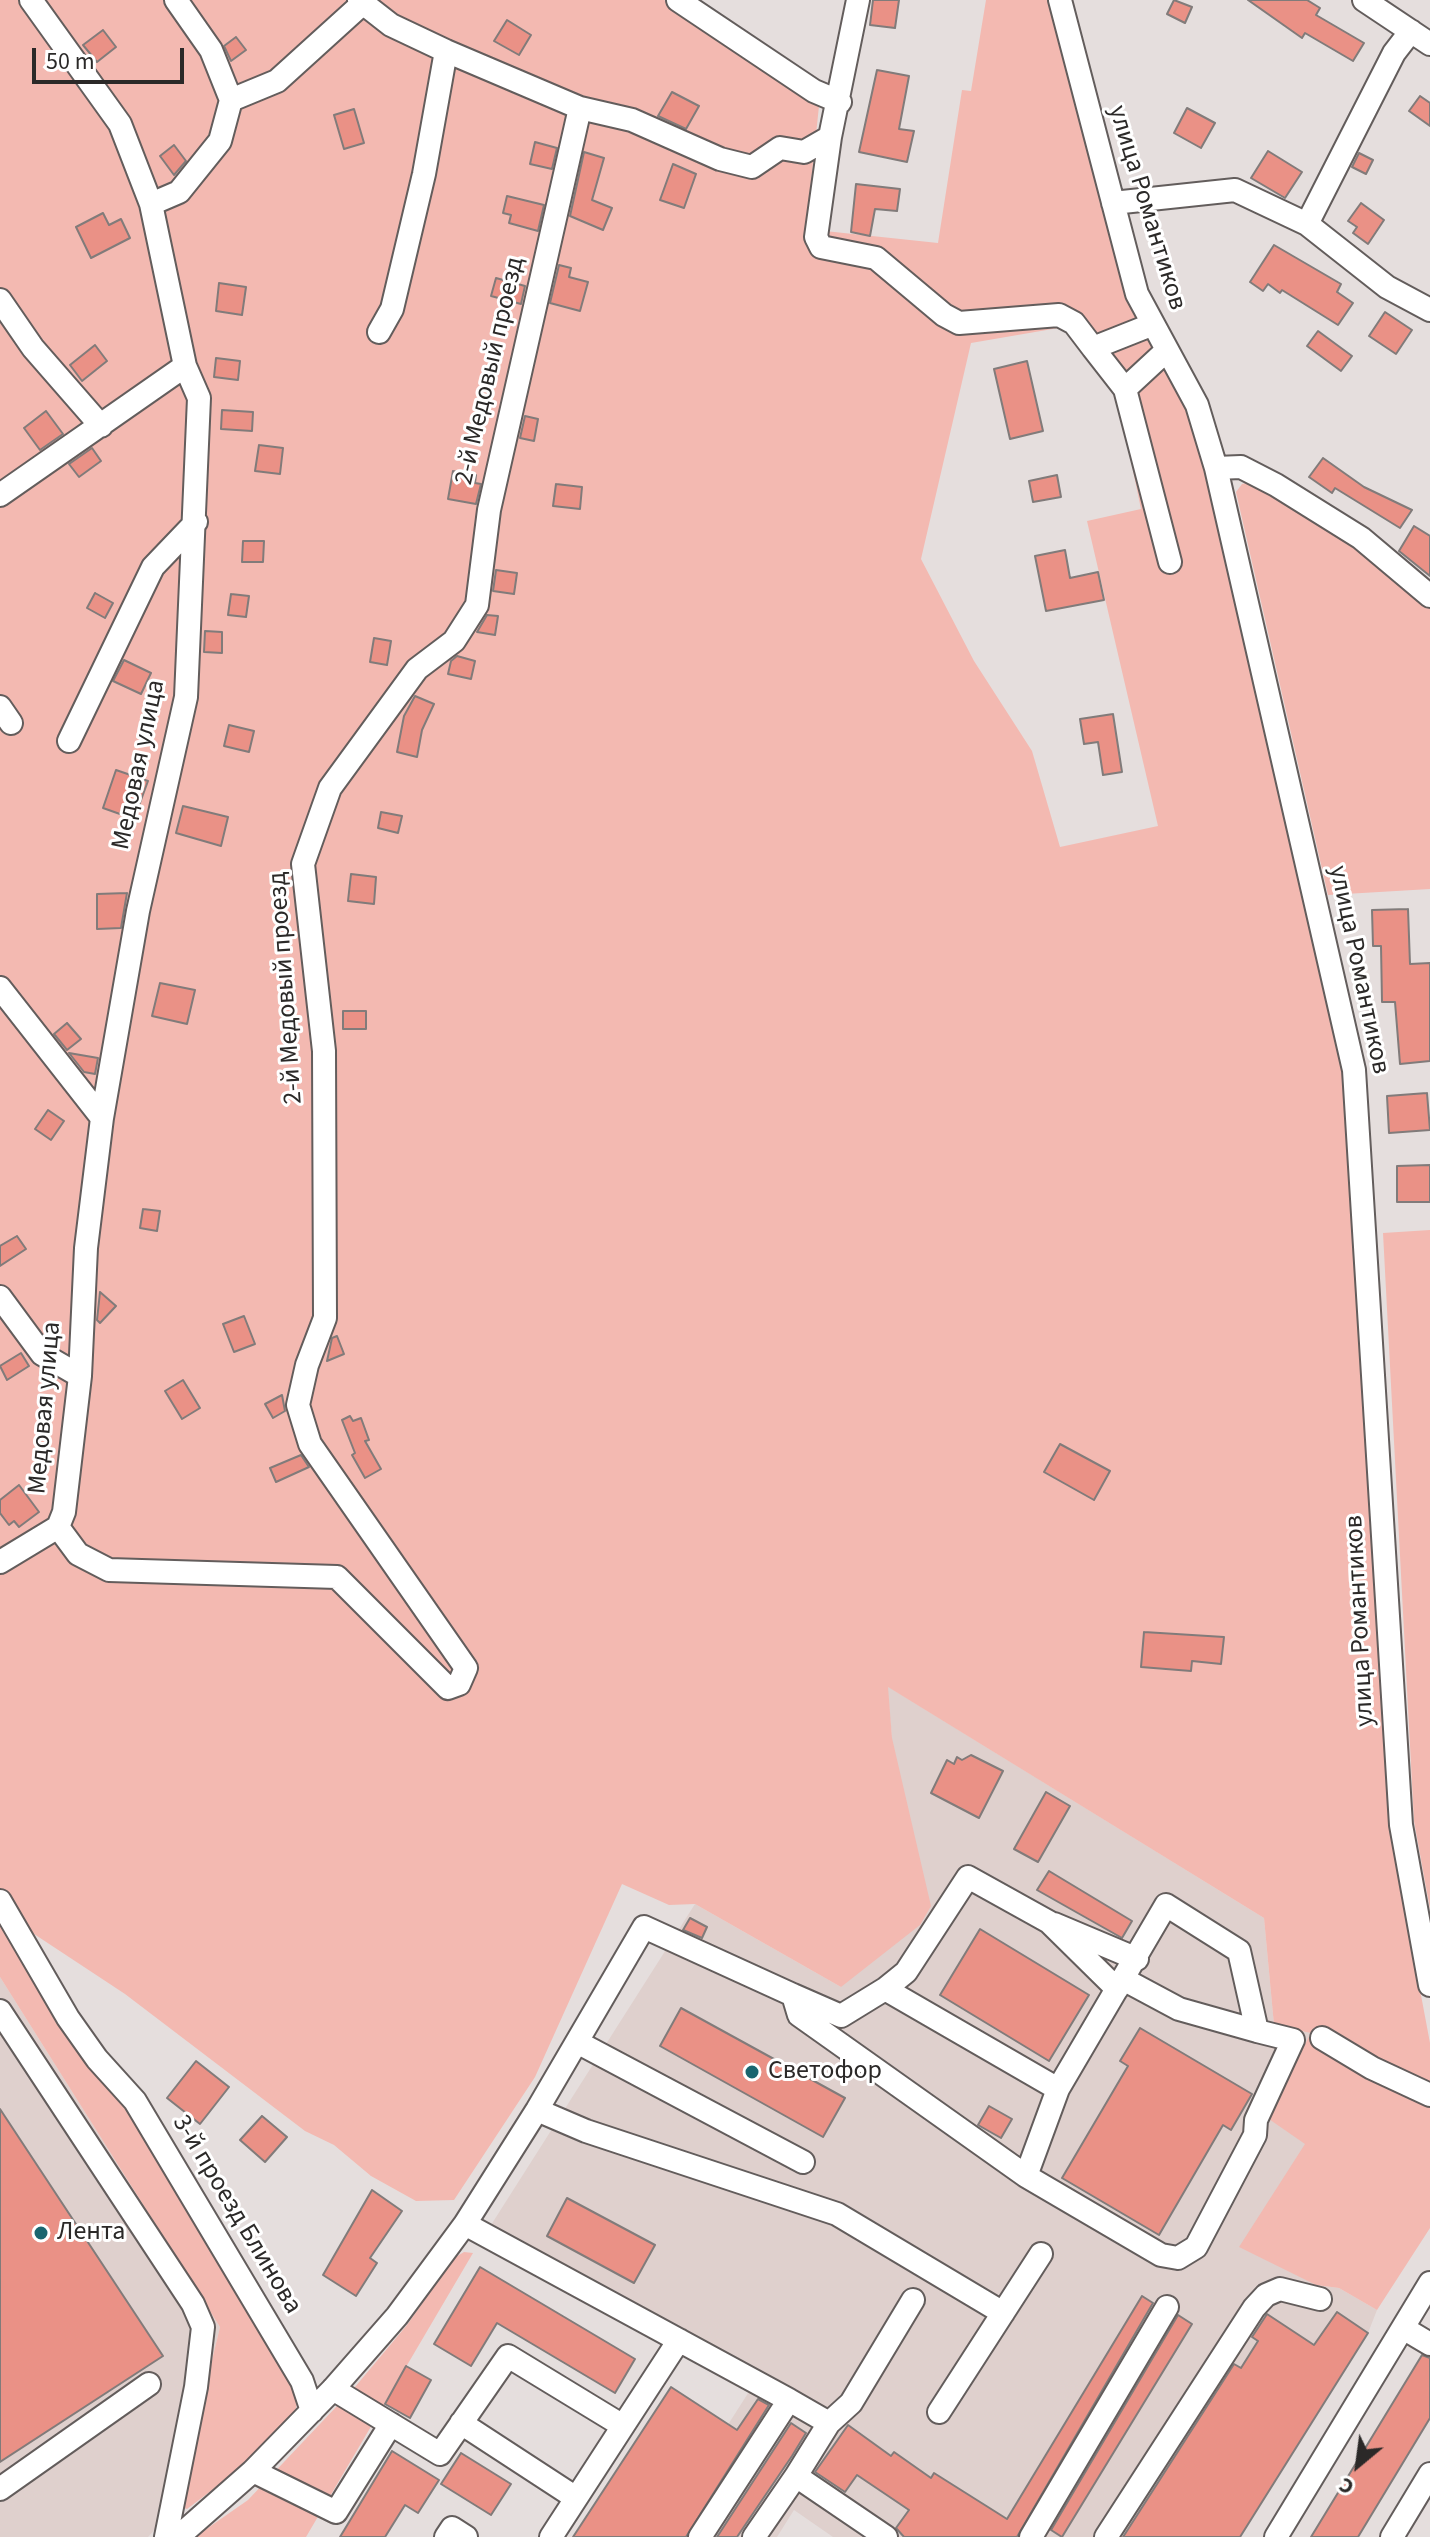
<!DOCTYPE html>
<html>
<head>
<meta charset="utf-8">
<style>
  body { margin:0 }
  #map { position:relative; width:1430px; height:2537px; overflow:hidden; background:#e5dedd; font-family:"Source Sans 3",sans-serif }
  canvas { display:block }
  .north { position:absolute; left:1318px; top:2425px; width:80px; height:80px; -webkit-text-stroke:6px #fff; paint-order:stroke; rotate:209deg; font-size:22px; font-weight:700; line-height:32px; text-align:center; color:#2b2928 }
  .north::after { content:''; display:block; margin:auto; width:28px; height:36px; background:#2b2928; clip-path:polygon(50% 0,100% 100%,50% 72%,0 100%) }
  .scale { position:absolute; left:32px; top:48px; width:152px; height:36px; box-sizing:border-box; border:4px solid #2b2928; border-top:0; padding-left:10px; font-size:24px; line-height:28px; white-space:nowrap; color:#2b2928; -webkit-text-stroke:6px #fff; paint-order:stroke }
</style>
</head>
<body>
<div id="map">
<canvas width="1430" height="2537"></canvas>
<div class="north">С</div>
<div class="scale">50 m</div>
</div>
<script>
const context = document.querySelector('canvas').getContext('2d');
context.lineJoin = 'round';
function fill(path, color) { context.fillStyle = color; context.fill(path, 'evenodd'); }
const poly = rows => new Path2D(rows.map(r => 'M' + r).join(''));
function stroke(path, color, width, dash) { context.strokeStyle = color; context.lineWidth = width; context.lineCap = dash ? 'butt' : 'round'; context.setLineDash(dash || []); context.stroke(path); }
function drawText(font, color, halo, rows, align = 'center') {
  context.font = font + ' "Source Sans 3",sans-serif'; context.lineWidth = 6; context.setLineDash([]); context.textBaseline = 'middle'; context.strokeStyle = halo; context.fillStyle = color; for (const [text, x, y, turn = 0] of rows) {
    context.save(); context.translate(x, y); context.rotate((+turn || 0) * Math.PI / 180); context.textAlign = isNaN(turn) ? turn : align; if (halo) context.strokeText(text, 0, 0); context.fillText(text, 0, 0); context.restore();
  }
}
const built = poly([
  [887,1686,1264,1918,1274,2025,1312,2032,1305,2144,1316,2285,1339,2288,1377,2310,1368,2333,1240,2537,833,2537,794,2510,777,2537,656,2537,761,2373,491,2225,695,1904,841,1987,892,1738],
  [0,1977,220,2327,177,2506,148,2537,0,2537]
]);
const green = poly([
  [0,0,664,0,819,106,806,229,938,243,962,90,971,91,986,0,1049,0,1130,296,1201,436,1294,860,1345,1070,1389,1825,1430,2043,1430,2228,1377,2310,1339,2288,1316,2285,1239,2247,1305,2144,1266,2117,1311,2033,1274,2025,1264,1918,888,1687,892,1738,931,1906,920,1925,841,1987,695,1904,669,1905,622,1884,535,2077,454,2200,416,2201,371,2176,334,2145,305,2131,125,1994,28,1930,0,1890],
  [1070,326,1117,394,1141,509,1087,521,1158,826,1060,847,1032,751,974,661,921,559,971,343],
  [1251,482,1360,543,1430,608,1430,889,1328,895,1236,492,1242,484],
  [1430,1230,1430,1909,1414,1821,1383,1233],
  [0,1919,130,2105,290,2379,298,2400,294,2416,248,2463,187,2509,177,2506,220,2327,0,1977],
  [464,2252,473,2253,306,2537,195,2537,248,2500,355,2387,407,2325,454,2258]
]);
const building = poly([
  [873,0,899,0,895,28,870,25,873,0],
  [1174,0,1192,7,1185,23,1167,14,1174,0],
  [1248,0,1307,0,1320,8,1316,15,1364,43,1353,61,1305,33,1302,38,1248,0],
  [507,20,531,35,519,55,494,41,507,20],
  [103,30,116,47,97,62,83,45,103,30],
  [236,37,246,50,231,61,224,46,236,37],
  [877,70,909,76,899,129,914,131,907,162,859,152,877,70],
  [672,92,699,106,686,129,658,116,672,92],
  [1420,96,1430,103,1430,126,1409,111,1420,96],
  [1187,108,1215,123,1201,148,1174,133,1187,108],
  [354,109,364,143,344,149,334,115,354,109],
  [535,142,557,148,552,169,530,164,535,142],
  [174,145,186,161,174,175,160,156,174,145],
  [1268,151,1302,172,1285,198,1251,178,1268,151],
  [584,152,604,158,592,200,612,208,603,230,570,216,584,152],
  [1359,153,1373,160,1366,174,1352,167,1359,153],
  [673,164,696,174,684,208,660,200,673,164],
  [856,184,900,189,897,211,875,209,870,236,851,232,856,184],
  [507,196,544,205,538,231,509,223,511,215,503,213,507,196],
  [1361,203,1384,220,1368,244,1353,233,1357,227,1348,221,1361,203],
  [103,213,109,225,121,219,130,238,91,258,76,227,103,213],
  [1274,245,1341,284,1337,292,1353,303,1338,325,1282,290,1280,293,1268,284,1263,291,1250,282,1274,245],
  [559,265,571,268,569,277,588,282,580,311,550,303,559,265],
  [496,278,525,286,521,304,491,296,496,278],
  [219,283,246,287,242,315,216,311,219,283],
  [1385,312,1412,330,1396,354,1369,336,1385,312],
  [1318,331,1352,356,1341,371,1307,346,1318,331],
  [95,345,107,361,82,381,70,365,95,345],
  [216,358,240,361,238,380,214,377,216,358],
  [1027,361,1043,431,1010,439,994,369,1027,361],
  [222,410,253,412,252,431,221,429,222,410],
  [46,411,63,434,40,450,24,428,46,411],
  [525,416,538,419,534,441,520,438,525,416],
  [259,445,283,448,280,474,255,471,259,445],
  [92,448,101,461,79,477,69,464,92,448],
  [1323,458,1364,487,1412,510,1400,528,1335,488,1332,493,1309,477,1323,458],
  [453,471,476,475,475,483,481,484,476,504,448,499,453,471],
  [1057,475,1061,497,1033,502,1029,481,1057,475],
  [556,484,582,487,580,509,553,506,556,484],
  [1414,526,1430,536,1430,576,1399,551,1414,526],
  [243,541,264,541,263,562,242,562,243,541],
  [1065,550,1070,578,1098,572,1104,600,1046,611,1035,556,1065,550],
  [496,570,517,573,514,594,493,591,496,570],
  [95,593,113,603,105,618,87,608,95,593],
  [231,594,249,596,246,617,228,615,231,594],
  [487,615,498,616,495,635,477,632,487,615],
  [205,631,222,632,222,653,204,652,205,631],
  [374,638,391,641,387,665,370,662,374,638],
  [457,656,475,661,471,679,448,674,451,661,457,656],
  [124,660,151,673,141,694,113,681,124,660],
  [415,696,434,704,422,730,417,757,397,752,404,716,415,696],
  [1113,714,1122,772,1103,775,1098,742,1084,744,1080,719,1113,714],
  [229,725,254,731,249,752,224,746,229,725],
  [116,770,148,781,134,819,103,808,116,770],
  [183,806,228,817,221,846,176,833,183,806],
  [381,812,402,816,398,833,378,828,381,812],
  [351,874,376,877,374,904,348,901,351,874],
  [127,893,121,928,97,929,97,894,127,893],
  [1408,909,1410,964,1430,963,1430,1061,1400,1064,1395,1002,1382,1002,1381,946,1373,946,1372,910,1408,909],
  [160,983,195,990,187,1024,152,1016,160,983],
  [343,1011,366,1011,366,1029,343,1029,343,1011],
  [67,1023,81,1039,67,1050,54,1034,67,1023],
  [69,1053,98,1058,95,1074,84,1072,69,1053],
  [1427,1093,1430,1130,1389,1133,1387,1096,1427,1093],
  [48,1110,64,1121,51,1140,35,1129,48,1110],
  [1430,1165,1430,1202,1397,1202,1397,1166,1430,1165],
  [143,1209,160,1211,157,1231,140,1228,143,1209],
  [17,1236,26,1249,0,1266,0,1246,17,1236],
  [100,1292,116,1306,100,1323,97,1320,100,1292],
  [244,1316,255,1344,234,1352,223,1324,244,1316],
  [337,1336,344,1354,327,1361,332,1338,337,1336],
  [21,1353,29,1366,7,1380,0,1366,21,1353],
  [183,1380,200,1408,182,1419,165,1391,183,1380],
  [282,1395,285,1411,273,1418,265,1404,282,1395],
  [350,1416,353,1421,361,1418,369,1440,365,1441,381,1469,365,1478,352,1455,355,1453,342,1420,350,1416],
  [1060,1444,1110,1471,1094,1500,1044,1472,1060,1444],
  [301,1455,309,1467,276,1482,270,1468,301,1455],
  [19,1485,39,1512,19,1527,14,1521,9,1525,0,1513,0,1500,19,1485],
  [1144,1632,1224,1637,1221,1664,1192,1661,1191,1671,1141,1667,1144,1632],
  [971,1755,1003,1771,979,1818,931,1793,947,1760,954,1764,957,1757,962,1760,971,1755],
  [1046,1792,1070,1806,1038,1862,1014,1849,1046,1792],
  [1049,1871,1132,1921,1122,1938,1037,1890,1049,1871],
  [690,1918,707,1927,702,1938,683,1930,690,1918],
  [980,1929,1089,1995,1049,2061,940,1995,980,1929],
  [681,2008,845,2098,823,2137,660,2046,681,2008],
  [1140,2028,1252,2094,1231,2130,1223,2125,1159,2235,1062,2178,1128,2066,1120,2061,1140,2028],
  [196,2061,229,2087,200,2124,167,2098,196,2061],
  [989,2106,1012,2119,1001,2138,978,2125,989,2106],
  [0,2109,163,2356,0,2462,0,2109],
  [262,2116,287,2137,265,2162,240,2140,262,2116],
  [372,2190,402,2211,370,2258,377,2263,356,2296,323,2275,372,2190],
  [567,2198,655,2245,634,2283,547,2236,567,2198],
  [480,2267,635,2359,615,2393,497,2323,471,2366,434,2344,480,2267],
  [1142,2296,1153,2303,1017,2537,904,2537,896,2528,909,2510,857,2475,845,2492,815,2472,848,2425,891,2456,894,2452,931,2478,934,2473,1007,2519,1142,2296],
  [1337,2312,1368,2333,1240,2537,1123,2537,1234,2364,1241,2368,1258,2341,1252,2337,1267,2314,1314,2345,1337,2312],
  [1178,2315,1192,2324,1062,2537,1051,2530,1178,2315],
  [1422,2355,1430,2358,1430,2418,1358,2537,1311,2537,1422,2355],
  [406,2366,431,2380,410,2418,385,2404,406,2366],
  [671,2387,737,2430,758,2399,769,2405,686,2537,573,2537,671,2387],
  [791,2423,806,2433,792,2456,737,2537,717,2537,791,2423],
  [392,2451,439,2480,418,2513,405,2505,385,2537,340,2537,392,2451],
  [461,2453,511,2484,491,2515,441,2484,461,2453]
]);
const minor = poly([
  [31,0,120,124,151,204,185,366,199,398,186,697,138,911,102,1118,86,1248,80,1376,64,1512,58,1527],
  [359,0,391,25,446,51,580,108,632,120,720,159,752,167,780,148,804,152,830,137],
  [678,0,814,91,840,102],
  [858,0,830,137,816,237,821,247,876,258,944,315,959,323,1059,315,1074,323,1093,348,1151,325],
  [1060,0,1137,294,1197,405,1216,468,1354,1070,1401,1825,1430,1985],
  [1364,0,1430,44],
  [231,100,277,81,363,3],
  [1113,203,1235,190,1307,224,1387,287,1430,310],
  [151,204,179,192,220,141,231,100,211,50,176,0],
  [1307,224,1394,53,1411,31],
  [0,300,33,348,101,426],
  [379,332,392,309,424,174,446,51],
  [1093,348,1125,389],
  [1166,351,1125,389,1170,562],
  [1216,468,1241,467,1276,485,1361,538,1430,596],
  [0,495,185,366],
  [0,707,11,723],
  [69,741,153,567,196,522],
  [0,988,102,1118],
  [0,1297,42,1354,80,1376],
  [58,1527,78,1554,109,1570,337,1577,448,1688,459,1684,466,1668,310,1444,298,1405,307,1365,325,1318,324,1051,303,864,330,788,417,669,454,641,477,605,489,510,580,108],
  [0,1562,58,1527],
  [0,1901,68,2018,97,2059,135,2101,302,2381,312,2411],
  [1054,1924,1137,1959],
  [1123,1979,1179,2009,1257,2031],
  [885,1989,906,1972,968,1877,1049,1922,1117,1989],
  [793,1995,841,2016,885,1989,1058,2089],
  [0,2011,193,2304,203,2327,196,2387,166,2537],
  [1322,2038,1372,2068,1430,2095],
  [577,2042,803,2162],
  [537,2110,586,2131,837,2214,1003,2313],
  [465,2224,789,2400],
  [1403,2328,1430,2344],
  [333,2389,440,2454,508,2356,623,2426,551,2537],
  [939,2412,1041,2254],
  [461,2423,576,2498],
  [623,2426,679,2340],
  [253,2471,336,2512,391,2424],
  [796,2476,829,2423,851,2403,913,2300],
  [0,2489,149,2384],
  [178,2537,253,2471,333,2389,397,2316,465,2224,537,2110,644,1927,793,1995,799,2015,1026,2176,1058,2089,1166,1905,1239,1951,1257,2031,1293,2040,1256,2120,1255,2135,1196,2247,1178,2258,1161,2255,1026,2176],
  [446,2537,452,2528,466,2537],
  [700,2537,789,2400,829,2423],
  [754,2537,796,2476,886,2537],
  [1031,2537,1167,2307],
  [1106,2537,1254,2308,1266,2295,1280,2289,1320,2299],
  [1276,2537,1430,2283],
  [1392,2537,1430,2474]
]);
const markers = [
  [752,2072,8,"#19656f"],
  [41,2233,8,"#19656f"]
];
const streetNames = [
  ["улица Романтиков",1146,208,73],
  ["2-й Медовый проезд",491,371,-77],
  ["Медовая улица",140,765,-78],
  ["улица Романтиков",1358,970,78],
  ["2-й Медовый проезд",287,988,-94],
  ["Медовая улица",46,1408,-85],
  ["улица Романтиков",1361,1621,-93],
  ["3-й проезд Блинова",236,2215,59]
];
const poiNames = [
  ["Светофор",768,2072],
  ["Лента",57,2233]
];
fill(built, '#dfd0cd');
fill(green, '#f3b9b1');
fill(building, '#ea9186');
stroke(building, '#817b7a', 2);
stroke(minor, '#635d5c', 26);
stroke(minor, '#fff', 22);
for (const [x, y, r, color] of markers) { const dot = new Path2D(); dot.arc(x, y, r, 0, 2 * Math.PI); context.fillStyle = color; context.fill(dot); stroke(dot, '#fff', 3); }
drawText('26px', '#2b2928', '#fff', streetNames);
drawText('26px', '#2b2928', '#fff', poiNames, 'left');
</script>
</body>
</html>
